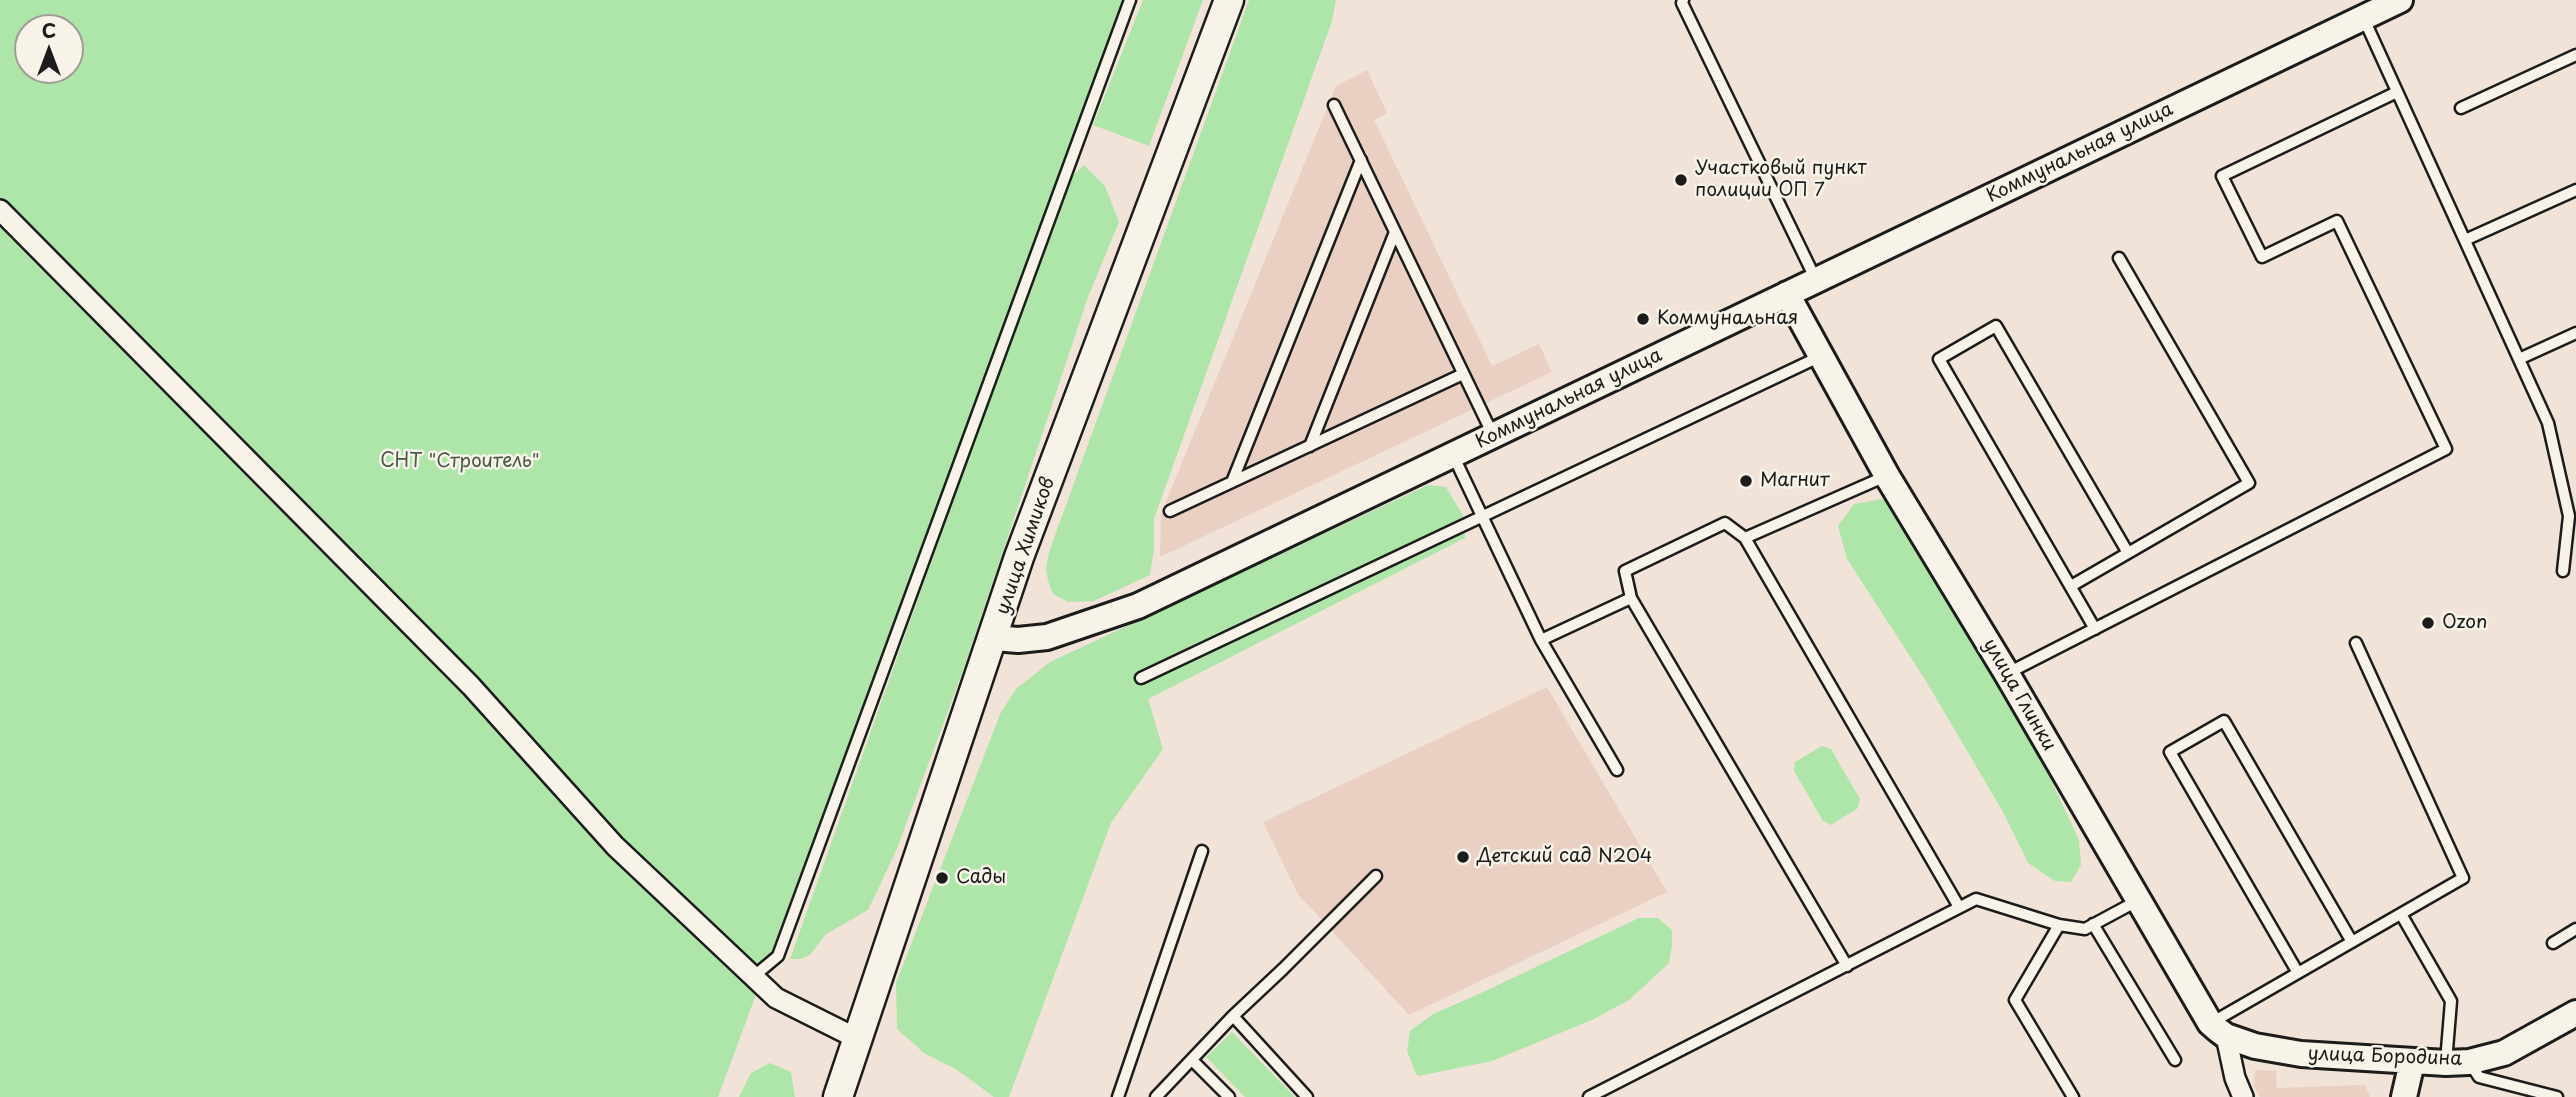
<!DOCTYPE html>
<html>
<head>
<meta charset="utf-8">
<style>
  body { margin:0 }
  #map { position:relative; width:2576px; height:1097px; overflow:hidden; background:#f1e3d7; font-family:"Playpen Sans",sans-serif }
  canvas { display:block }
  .north { position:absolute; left:14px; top:14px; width:70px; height:70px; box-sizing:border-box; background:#f7f3e8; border:2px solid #9f9d96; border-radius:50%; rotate:0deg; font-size:19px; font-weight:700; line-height:28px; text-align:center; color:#1c1c1c }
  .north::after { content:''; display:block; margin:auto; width:24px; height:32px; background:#1c1c1c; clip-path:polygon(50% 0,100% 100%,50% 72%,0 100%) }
</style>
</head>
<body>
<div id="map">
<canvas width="2576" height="1097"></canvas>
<div class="north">С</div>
</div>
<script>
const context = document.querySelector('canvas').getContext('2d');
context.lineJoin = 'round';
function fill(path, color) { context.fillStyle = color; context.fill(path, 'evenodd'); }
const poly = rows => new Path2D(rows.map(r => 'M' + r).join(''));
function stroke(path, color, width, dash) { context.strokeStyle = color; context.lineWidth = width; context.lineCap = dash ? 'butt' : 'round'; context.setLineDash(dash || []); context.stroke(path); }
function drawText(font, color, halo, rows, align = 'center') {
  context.font = font + ' "Playpen Sans",sans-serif'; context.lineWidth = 5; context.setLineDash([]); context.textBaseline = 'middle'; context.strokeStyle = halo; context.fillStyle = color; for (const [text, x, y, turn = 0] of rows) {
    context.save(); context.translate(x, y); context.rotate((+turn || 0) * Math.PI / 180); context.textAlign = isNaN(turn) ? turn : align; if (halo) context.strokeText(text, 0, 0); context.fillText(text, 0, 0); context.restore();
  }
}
const built = poly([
  [1367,70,1387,113,1374,120,1492,366,1539,344,1552,372,1160,557,1161,514,1336,86],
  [1547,687,1667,892,1409,1015,1298,894,1263,822],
  [2255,1070,2276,1071,2277,1088,2365,1085,2370,1097,2260,1097,2254,1086]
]);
const green = poly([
  [0,0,1125,0,718,1097,0,1097],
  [28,28,70,28,70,70,28,70],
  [1143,0,1203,0,1149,146,1093,125],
  [1249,0,1336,0,1332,21,1154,519,1154,549,1150,575,1094,601,1068,602,1053,594,1048,581,1046,568,1049,552],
  [1084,165,1105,186,1119,222,1088,297,963,671,896,851,868,910,826,934,810,955,801,959,790,959,1066,182],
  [1428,485,1446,487,1464,517,1465,538,1148,699,1163,749,1111,823,1009,1097,994,1097,957,1070,924,1053,897,1029,896,983,1001,712,1016,689,1050,662],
  [1889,498,1950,596,2050,778,2079,840,2081,865,2071,882,2055,881,2028,863,2003,812,1926,681,1847,559,1838,526,1854,504],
  [1822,746,1831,749,1860,799,1858,808,1831,825,1823,821,1794,771,1795,762],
  [1639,918,1658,918,1672,930,1672,946,1669,963,1629,1000,1592,1020,1492,1061,1419,1076,1416,1074,1407,1051,1410,1031,1433,1014,1479,994],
  [1232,1032,1295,1097,1245,1097,1206,1057],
  [770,1063,791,1072,795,1097,739,1097,751,1073]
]);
const service = poly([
  [1683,0,1682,3,1816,280],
  [2364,19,2548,423,2569,516,2563,571],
  [1334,105,1493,435],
  [2461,108,2576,55],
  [2465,240,2576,190],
  [2519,359,2576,333],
  [1310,446,1395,232],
  [1453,455,1541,640,1617,770],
  [1232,482,1361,160],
  [1170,511,1463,374],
  [1745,538,1959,907],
  [2071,586,2249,483,2119,258],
  [1631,598,1847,966],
  [2095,629,1939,359,1996,326,2128,553],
  [1541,640,1631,598,1625,571,1725,523,1745,538,1886,476],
  [2008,673,2446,449,2337,221,2262,257,2222,176,2397,92],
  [1141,678,1821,356],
  [2401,914,2451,1001,2446,1062],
  [2093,924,2175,1060],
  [2059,925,2015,1000,2073,1097],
  [2553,943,2576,929],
  [2298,973,2170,752,2224,721,2352,942],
  [753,977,778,956,1130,0],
  [1233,1016,1307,1097],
  [2211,1023,2463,878,2356,643],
  [1192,1060,1229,1097],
  [2470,1063,2479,1077,2557,1097],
  [1118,1097,1202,851],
  [1156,1097,1233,1016,1283,969,1376,876],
  [1589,1097,1976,899,2059,925,2085,929,2137,901]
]);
const minor = poly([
  [0,210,471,686,615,846,776,998,858,1039],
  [2226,1036,2235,1078,2243,1097]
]);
const tertiary = poly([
  [1787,294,1887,476,2007,674,2210,1023,2218,1030,2226,1036,2255,1046,2301,1054,2446,1063,2469,1062,2504,1053,2576,1013],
  [994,638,1018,640,1047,637,1138,606,2400,0],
  [2404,1097,2412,1062]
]);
const secondary = poly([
  [838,1097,1019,557,1229,0]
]);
const markers = [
  [1681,180,7,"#1c1c1c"],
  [1643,319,7,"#1c1c1c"],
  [1746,481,7,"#1c1c1c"],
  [2428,623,7,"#1c1c1c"],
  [1463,857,7,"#1c1c1c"],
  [942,878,7,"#1c1c1c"]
];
const streetNames = [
  ["Коммунальная улица",2080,153,-26],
  ["Коммунальная улица",1569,399,-26],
  ["улица Химиков",1026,546,-71],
  ["улица Глинки",2019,695,60],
  ["улица Бородина",2385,1057,2]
];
const poiNames = [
  ["Участковый пункт",1695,169],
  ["полиции ОП 7",1695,191],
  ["Коммунальная",1657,319],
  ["Магнит",1760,481],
  ["Ozon",2442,623],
  ["Детский сад N204",1477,857],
  ["Сады",956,878]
];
const parkNames = [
  ["СНТ \"Строитель\"",460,462]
];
fill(built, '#ead0c2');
fill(green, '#aee6aa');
stroke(service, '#1c1c1c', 15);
stroke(minor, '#1c1c1c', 24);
stroke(tertiary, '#1c1c1c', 30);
stroke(secondary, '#1c1c1c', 33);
stroke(service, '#f7f3e8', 10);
stroke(minor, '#f7f3e8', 19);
stroke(tertiary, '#f7f3e8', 24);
stroke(secondary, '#f7f3e8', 28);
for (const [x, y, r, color] of markers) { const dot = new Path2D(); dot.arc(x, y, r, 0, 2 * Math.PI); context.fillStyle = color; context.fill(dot); stroke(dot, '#f7f3e8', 2.5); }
drawText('19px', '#1c1c1c', '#f7f3e8', streetNames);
drawText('19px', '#1c1c1c', '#f7f3e8', poiNames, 'left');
drawText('19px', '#485947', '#f7f3e8', parkNames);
</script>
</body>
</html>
